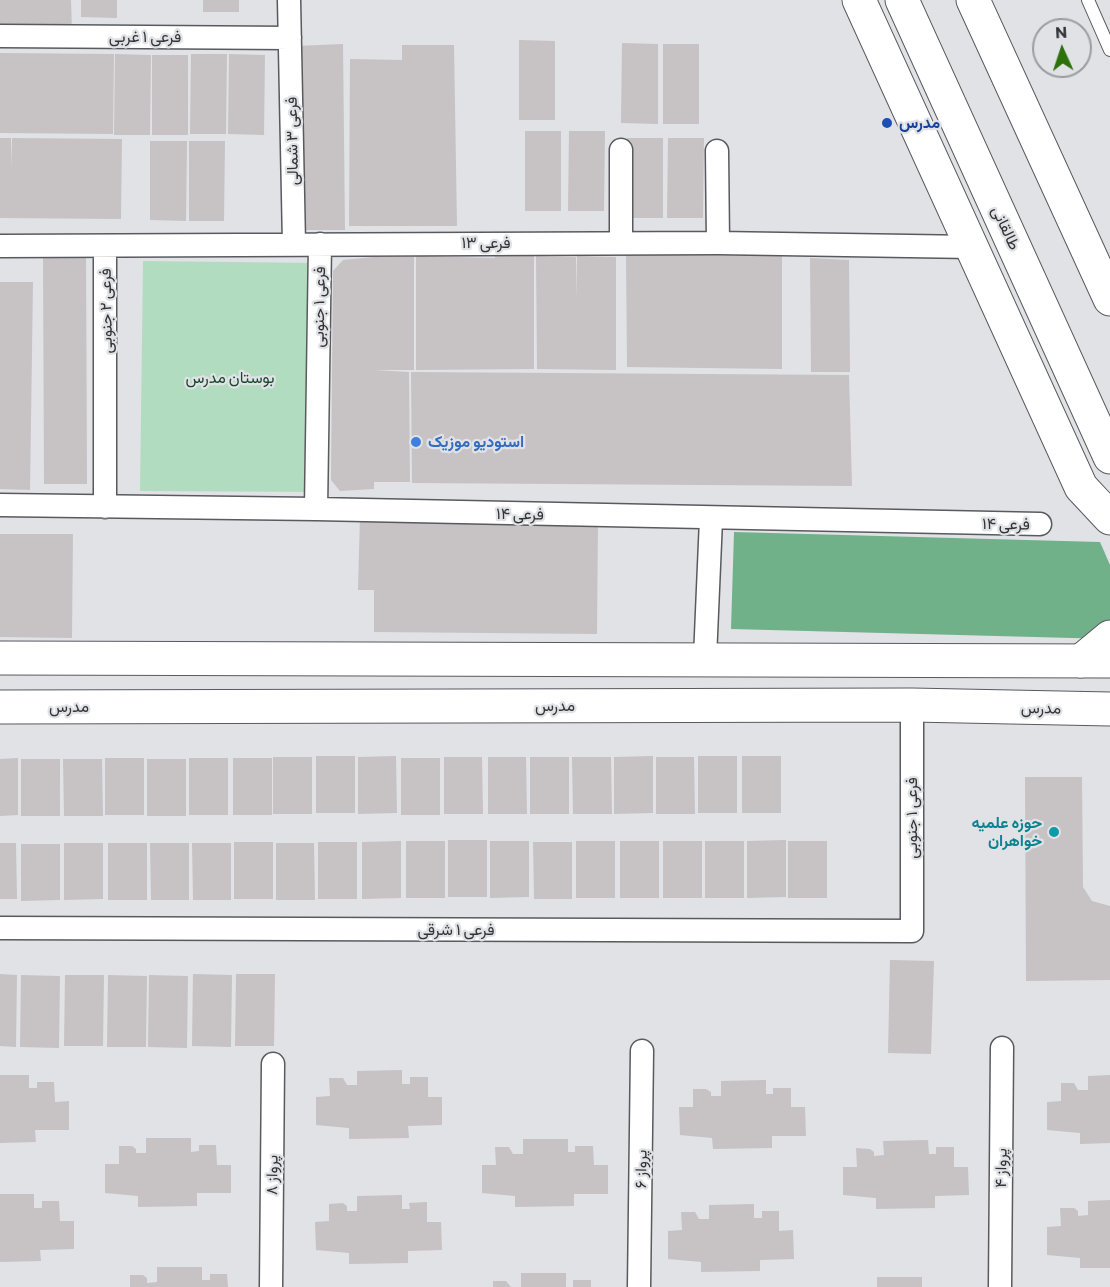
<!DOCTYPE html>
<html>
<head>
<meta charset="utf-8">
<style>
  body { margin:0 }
  #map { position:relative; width:1110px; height:1287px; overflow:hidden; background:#e0e2e6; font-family:Commissioner,sans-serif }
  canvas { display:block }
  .north { position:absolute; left:1032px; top:18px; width:60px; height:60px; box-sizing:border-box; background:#e0e2e6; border:2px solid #9b9ca0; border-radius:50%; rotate:357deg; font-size:16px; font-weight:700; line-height:24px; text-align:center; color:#333436 }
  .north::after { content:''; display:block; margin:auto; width:21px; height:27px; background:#2e700a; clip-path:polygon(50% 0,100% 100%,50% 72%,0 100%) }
</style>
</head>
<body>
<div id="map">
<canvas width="1110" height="1287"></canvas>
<div class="north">N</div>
</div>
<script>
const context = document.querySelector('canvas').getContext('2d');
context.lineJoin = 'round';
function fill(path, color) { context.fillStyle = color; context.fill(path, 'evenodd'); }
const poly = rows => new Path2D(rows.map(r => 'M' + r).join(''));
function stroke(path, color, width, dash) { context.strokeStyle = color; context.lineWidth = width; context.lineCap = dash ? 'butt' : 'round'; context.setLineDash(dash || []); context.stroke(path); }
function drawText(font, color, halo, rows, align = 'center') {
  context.font = font + ' Commissioner,Vazirmatn,sans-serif'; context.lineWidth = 4.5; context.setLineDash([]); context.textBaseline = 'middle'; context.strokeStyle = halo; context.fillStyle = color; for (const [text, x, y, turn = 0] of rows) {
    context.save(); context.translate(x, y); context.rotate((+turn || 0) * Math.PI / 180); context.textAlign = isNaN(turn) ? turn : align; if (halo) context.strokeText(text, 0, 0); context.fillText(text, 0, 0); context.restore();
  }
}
const green = poly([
  [143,261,320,263,319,492,140,491]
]);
const forest = poly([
  [734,532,1100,542,1110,565,1110,639,731,629]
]);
const building = poly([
  [0,0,71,0,72,31,0,29],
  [81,0,117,0,117,18,81,17],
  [203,0,239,0,239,12,203,12],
  [519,40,555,41,555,120,519,120],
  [622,43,658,44,658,124,621,123],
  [343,44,345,230,298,230,295,46],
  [663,44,699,44,699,124,663,124],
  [402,45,454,45,457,226,349,226,350,59,402,60],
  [0,53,114,54,113,134,0,133],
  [115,54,151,55,150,135,114,135],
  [191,54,227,54,226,134,190,134],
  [229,54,265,55,264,135,228,134],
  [152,55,188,55,188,135,152,135],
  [525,131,561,131,561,211,525,211],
  [569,131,605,131,604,211,568,211],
  [0,138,11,138,11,169,12,138,122,139,121,219,0,218],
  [627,138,663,138,663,218,627,218],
  [668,138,704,138,703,218,667,218],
  [150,141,187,141,186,221,150,220],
  [189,141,225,141,224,221,189,221],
  [626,254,782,256,782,369,627,367],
  [495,255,534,256,534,369,416,370,416,256,495,258],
  [86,256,87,484,44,484,43,257],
  [536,256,576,257,576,301,577,256,616,257,616,370,537,369],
  [374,257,414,257,414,370,374,370,409,372,410,482,374,482,374,489,340,491,331,480,333,271,343,260],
  [810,258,849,260,850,372,811,372],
  [0,282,33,282,30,490,0,489],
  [411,372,849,375,852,486,412,483],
  [360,515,598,518,597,634,374,632,374,590,358,590],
  [0,534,73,534,72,638,0,637],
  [316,756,355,756,355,813,316,813],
  [396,756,397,813,358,814,358,757],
  [653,756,653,813,614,814,614,757],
  [698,756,737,756,737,813,698,813],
  [742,756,781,756,781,813,742,813],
  [273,757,312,757,312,814,273,814],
  [444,757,482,757,483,814,444,814],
  [488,757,526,757,527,814,488,814],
  [530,757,569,757,569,814,530,814],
  [572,757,611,757,612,814,573,814],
  [656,757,694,757,695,814,656,814],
  [18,758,18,815,0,816,0,759],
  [105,758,144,758,144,815,105,815],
  [189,758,228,758,228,815,189,815],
  [233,758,272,758,272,815,233,815],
  [401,758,440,758,440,815,401,815],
  [21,759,60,759,60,816,21,816],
  [63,759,102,759,103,816,64,816],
  [147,759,186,759,186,816,147,816],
  [1025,777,1082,777,1083,887,1092,901,1110,906,1110,980,1026,981],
  [448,840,487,840,487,897,448,897],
  [786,840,786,897,747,898,747,841],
  [401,841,401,898,362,899,362,842],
  [406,841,445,841,445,898,406,898],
  [490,841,529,841,529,897,490,898],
  [576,841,615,841,615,898,576,898],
  [620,841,659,841,659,898,620,898],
  [663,841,702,841,702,898,663,898],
  [705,841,744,841,744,898,705,898],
  [788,841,827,841,827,898,788,898],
  [234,842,273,842,273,899,234,899],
  [318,842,357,842,357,899,318,899],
  [533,842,572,842,572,899,534,899],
  [0,843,16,843,17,899,0,899],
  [64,843,103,843,103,899,64,900],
  [108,843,147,843,147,900,108,900],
  [150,843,189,843,189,900,151,900],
  [192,843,231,843,231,900,193,900],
  [276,843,314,843,315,900,276,900],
  [21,844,60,844,60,900,21,901],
  [890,960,934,961,931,1054,888,1053],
  [0,974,17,975,16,1047,0,1046],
  [193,974,232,975,231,1047,192,1046],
  [236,974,275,974,274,1046,235,1046],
  [21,975,60,976,59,1048,20,1047],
  [65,975,104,975,103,1046,64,1046],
  [108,975,147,976,146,1047,107,1047],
  [149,975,188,976,187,1048,148,1047],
  [402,1070,402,1084,410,1084,410,1077,428,1077,428,1097,442,1097,442,1125,408,1126,409,1138,349,1139,349,1128,316,1125,316,1097,330,1096,329,1078,343,1078,347,1085,357,1085,357,1071],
  [0,1075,29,1075,29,1088,37,1088,37,1082,54,1082,55,1102,69,1101,69,1130,35,1130,36,1142,0,1143],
  [1110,1075,1110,1143,1080,1144,1080,1133,1047,1130,1047,1102,1061,1101,1061,1083,1074,1083,1078,1090,1088,1090,1088,1076],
  [766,1080,766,1094,773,1094,773,1088,791,1088,791,1107,805,1107,806,1136,772,1136,772,1148,713,1149,712,1138,680,1135,679,1107,693,1107,693,1089,706,1089,711,1092,711,1096,721,1096,721,1081],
  [146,1138,191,1138,191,1152,199,1151,199,1145,216,1145,217,1165,231,1165,231,1193,197,1193,197,1206,138,1207,138,1196,105,1193,105,1164,119,1164,119,1146,132,1146,136,1149,136,1153,146,1153],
  [523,1139,568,1139,568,1152,575,1152,575,1146,593,1146,594,1165,608,1165,608,1194,574,1194,574,1206,515,1207,515,1196,482,1193,482,1165,496,1165,495,1147,509,1147,513,1154,523,1154],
  [928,1140,929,1154,936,1154,936,1147,954,1147,954,1167,968,1167,969,1195,935,1196,935,1208,876,1209,876,1198,843,1195,843,1167,857,1167,856,1148,870,1149,874,1152,874,1156,884,1155,883,1141],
  [0,1194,34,1194,34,1208,42,1208,42,1201,59,1201,60,1221,74,1221,74,1249,40,1250,41,1261,0,1262],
  [402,1195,402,1209,410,1209,409,1203,427,1202,427,1222,441,1222,442,1250,408,1251,408,1263,349,1264,349,1253,316,1250,315,1222,329,1221,329,1204,343,1203,347,1206,347,1211,357,1211,357,1196],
  [1110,1200,1110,1268,1080,1268,1080,1258,1047,1255,1047,1227,1061,1226,1060,1208,1074,1208,1078,1211,1078,1216,1088,1215,1088,1201],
  [754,1204,754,1218,762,1218,762,1211,779,1211,779,1231,793,1230,794,1259,760,1260,760,1271,701,1272,701,1262,668,1259,668,1231,682,1230,681,1212,695,1212,699,1219,709,1219,709,1205],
  [157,1267,202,1267,202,1280,210,1280,210,1274,227,1274,228,1287,130,1287,130,1275,143,1275,147,1278,147,1283,157,1282],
  [521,1273,566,1273,566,1287,521,1287],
  [877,1277,922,1277,922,1287,877,1287],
  [573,1280,591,1280,591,1287,573,1287],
  [493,1281,506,1281,511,1287,493,1287]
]);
const service = poly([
  [1088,0,1110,50]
]);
const minor = poly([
  [289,0,294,244],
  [0,36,290,38],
  [621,150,621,243],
  [717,151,718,243],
  [0,246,718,243,972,247],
  [0,505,316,509,1040,524],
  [105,507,105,246],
  [316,509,320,244],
  [705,658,711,519],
  [0,928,912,931,912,705],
  [271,1287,273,1064],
  [639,1287,642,1051],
  [1000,1287,1002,1048]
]);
const secondary = poly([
  [0,658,1110,661],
  [0,707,912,705,1110,709]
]);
const primary = poly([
  [859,0,1081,487,1110,518],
  [902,0,1110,457],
  [973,0,1110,299],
  [1081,661,1110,637]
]);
const markers = [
  [887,123,6,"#1a4fb4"],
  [416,442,6,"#3f7fe0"],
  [1054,832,6,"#0f9aa8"]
];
const streetNames = [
  ["فرعی ۱ غربی",145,37],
  ["فرعی ۳ شمالی",292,141,-91],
  ["طالقانی",1006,228,65],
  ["فرعی ۱۳",486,243],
  ["فرعی ۱ جنوبی",319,307,-89],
  ["فرعی ۲ جنوبی",106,311,-91],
  ["فرعی ۱۴",520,514,1],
  ["فرعی ۱۴",1006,524,1],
  ["مدرس",555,706],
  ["مدرس",69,707],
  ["مدرس",1041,708,1],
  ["فرعی ۱ جنوبی",912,818,-90],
  ["فرعی ۱ شرقی",456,930],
  ["پرواز ۴",1001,1168,-89],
  ["پرواز ۶",641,1169,-89],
  ["پرواز ۸",272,1175,-89]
];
const transitNames = [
  ["مدرس",899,123]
];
const parkNames = [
  ["بوستان مدرس",230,378]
];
const shopNames = [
  ["استودیو موزیک",428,442]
];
const cultureNames = [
  ["حوزه علمیه",1042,823],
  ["خواهران",1042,841]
];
fill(green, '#b1dcc0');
fill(forest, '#71b18a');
fill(building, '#c7c2c4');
stroke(service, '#585a5e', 14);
stroke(minor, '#585a5e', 25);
stroke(secondary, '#585a5e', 35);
stroke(primary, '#585a5e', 35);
stroke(service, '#fff', 12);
stroke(minor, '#fff', 22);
stroke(secondary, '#fff', 33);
stroke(primary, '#fff', 33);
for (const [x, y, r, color] of markers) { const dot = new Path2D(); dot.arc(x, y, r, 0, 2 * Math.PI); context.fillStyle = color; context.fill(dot); stroke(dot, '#e0e2e6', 2); }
drawText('16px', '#333436', '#e0e2e6', streetNames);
drawText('bold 16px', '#164399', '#e0e2e6', transitNames, 'left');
drawText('16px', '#17482d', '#e0e2e6', parkNames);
drawText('bold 16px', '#366cbe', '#e0e2e6', shopNames, 'left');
drawText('bold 16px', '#0d838f', '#e0e2e6', cultureNames, 'right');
</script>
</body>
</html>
